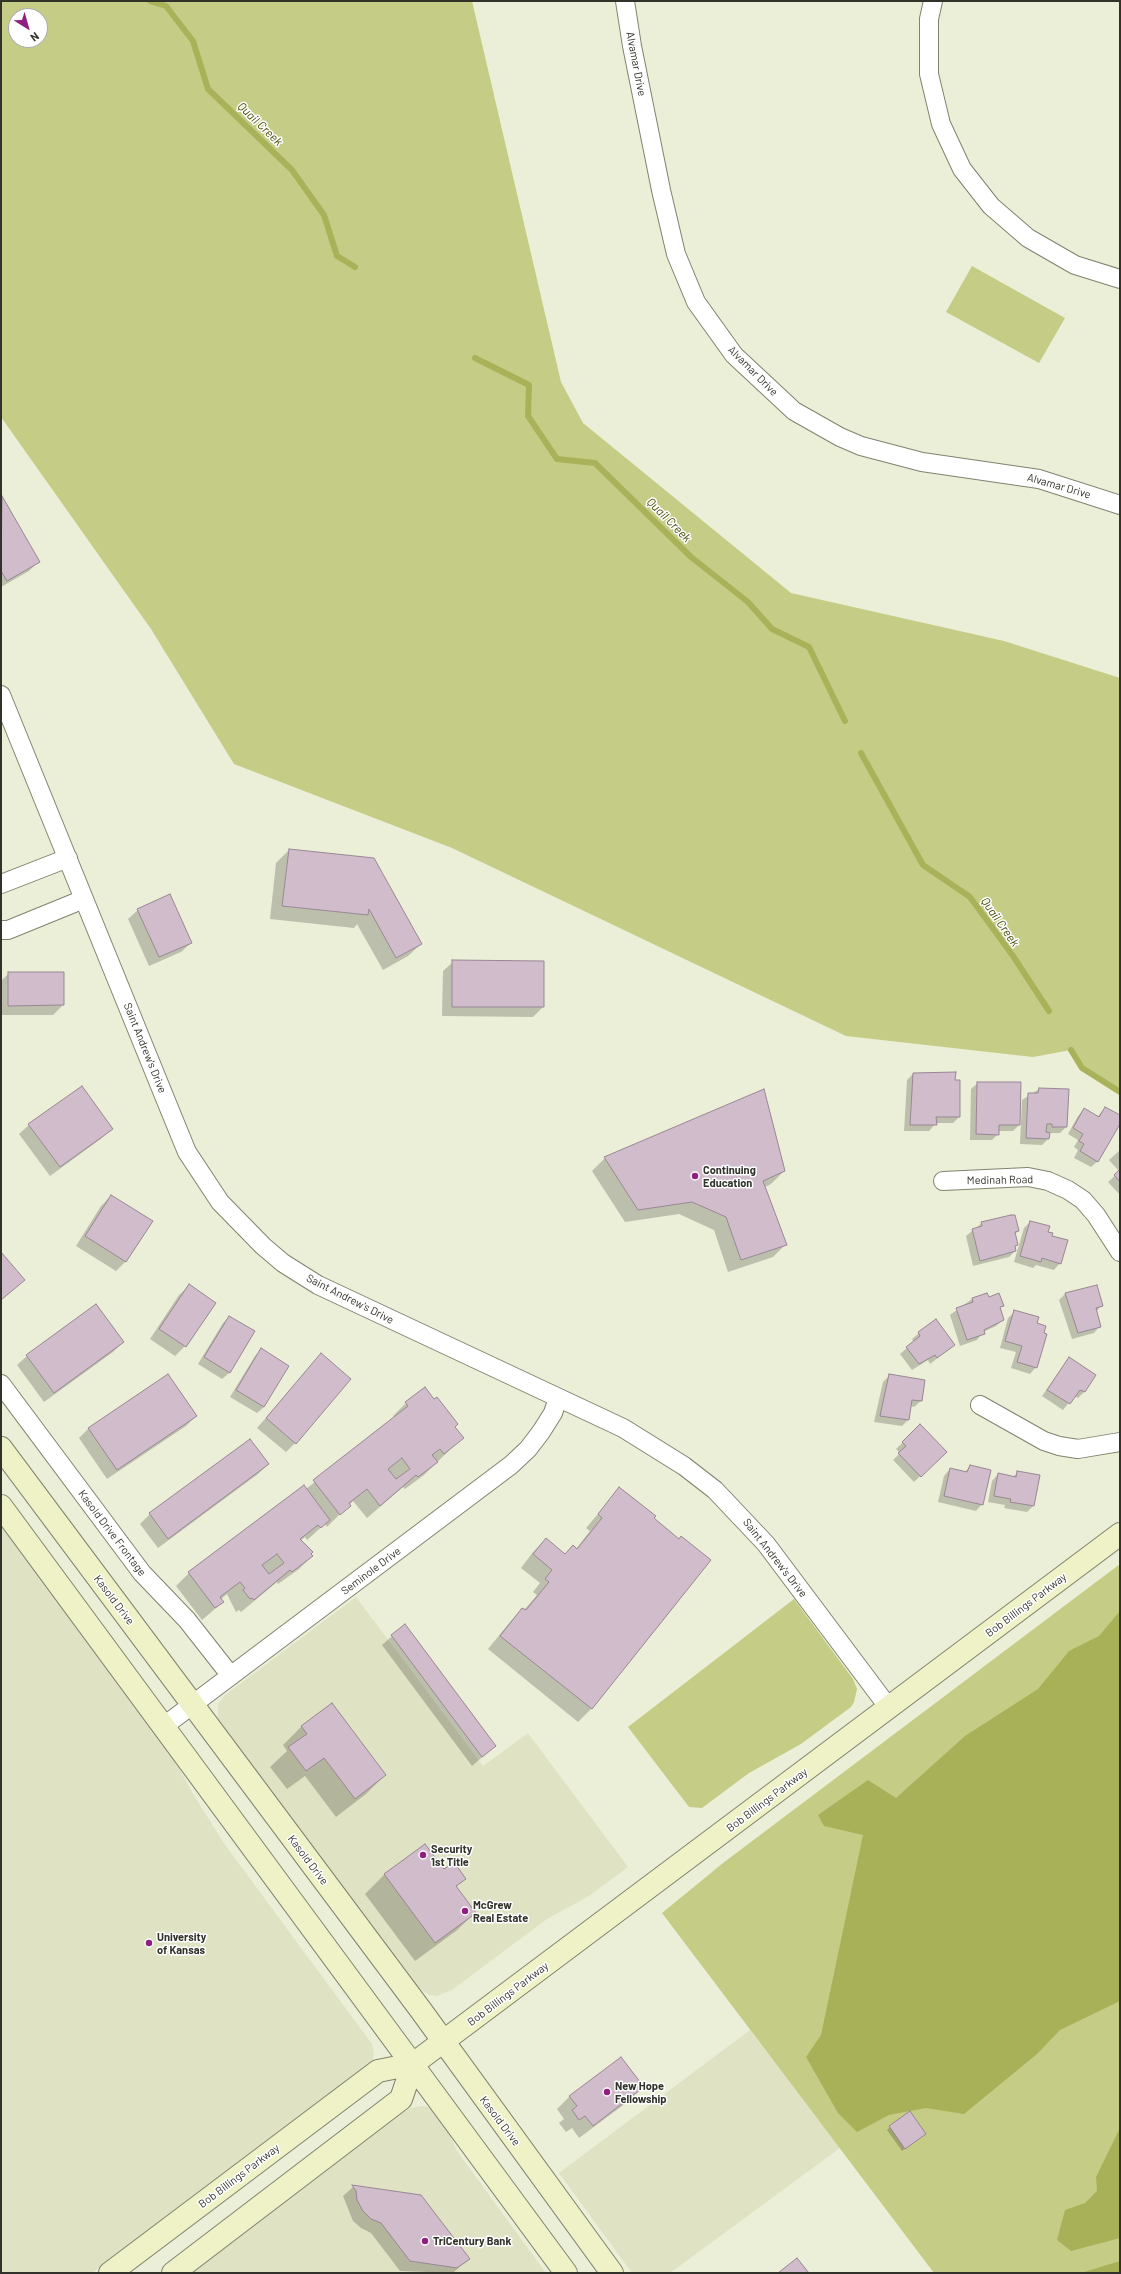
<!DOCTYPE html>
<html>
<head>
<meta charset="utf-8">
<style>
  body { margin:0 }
  #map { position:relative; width:1121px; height:2274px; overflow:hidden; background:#ebefd7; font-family:Barlow,sans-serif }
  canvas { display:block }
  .frame { position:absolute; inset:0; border:2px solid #31322a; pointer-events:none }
  .north { position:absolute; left:8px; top:8px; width:40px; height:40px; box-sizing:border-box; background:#fff; border:1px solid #adadaa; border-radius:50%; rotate:143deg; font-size:11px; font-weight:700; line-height:16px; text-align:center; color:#31322a }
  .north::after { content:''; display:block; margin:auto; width:14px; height:18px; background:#901f81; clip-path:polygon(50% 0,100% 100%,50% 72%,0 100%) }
</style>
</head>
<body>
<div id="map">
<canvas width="1121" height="2274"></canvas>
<div class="frame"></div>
<div class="north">N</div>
</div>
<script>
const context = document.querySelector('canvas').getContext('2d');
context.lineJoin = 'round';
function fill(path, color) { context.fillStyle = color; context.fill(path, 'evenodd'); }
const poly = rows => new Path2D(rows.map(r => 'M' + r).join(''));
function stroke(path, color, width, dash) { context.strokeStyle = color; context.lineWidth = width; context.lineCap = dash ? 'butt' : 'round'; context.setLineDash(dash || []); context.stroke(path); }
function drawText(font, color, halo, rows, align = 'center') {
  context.font = font + ' Barlow,sans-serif'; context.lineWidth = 3; context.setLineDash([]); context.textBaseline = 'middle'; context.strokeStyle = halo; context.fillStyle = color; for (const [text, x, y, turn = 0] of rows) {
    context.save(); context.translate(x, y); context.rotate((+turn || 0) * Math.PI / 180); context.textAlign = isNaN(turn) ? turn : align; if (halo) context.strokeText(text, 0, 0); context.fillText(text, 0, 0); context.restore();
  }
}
const built = poly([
  [1,1526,174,1759,192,1792,223,1842,372,2044,374,2053,373,2060,367,2066,92,2273,1,2273],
  [356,1597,483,1766,528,1733,628,1867,589,1896,547,1919,452,1990,437,1996,429,1995,418,1988,218,1720,218,1704,225,1695],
  [750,2030,840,2148,670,2273,632,2273,559,2173],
  [421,2106,429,2107,436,2112,445,2125,457,2151,546,2273,192,2273,401,2114,411,2108]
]);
const green = poly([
  [1,1,472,1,561,382,583,423,791,593,1004,641,1120,678,1120,1092,1082,1068,1071,1050,1033,1057,846,1036,452,848,234,764,151,629,1,417],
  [16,16,40,16,40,40,16,40],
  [972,266,1065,318,1039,363,946,312],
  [1120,1564,1120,2273,934,2273,662,1913,723,1863],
  [794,1599,853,1679,857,1689,854,1702,851,1707,801,1744,749,1773,702,1808,689,1807,628,1727]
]);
const forest = poly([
  [1120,1611,1120,2001,1060,2030,1037,2054,964,2114,926,2108,889,2115,857,2132,838,2113,806,2057,821,2035,863,1835,824,1826,818,1815,868,1780,896,1798,965,1736,1038,1689,1069,1651,1099,1636],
  [1120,2128,1120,2238,1071,2251,1057,2240,1065,2210,1085,2203,1097,2191,1096,2177],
  [1120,2261,1120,2273,1081,2273]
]);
const shadow = poly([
  [1,497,38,562,29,571,1,587],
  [289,850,421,944,408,956,383,970,357,924,354,928,270,919,276,863],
  [138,910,191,943,181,952,149,966,128,919],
  [453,962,543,962,543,1007,533,1017,442,1016,443,971],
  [9,973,63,973,63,1005,53,1015,1,1015,1,981],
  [913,1074,954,1081,959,1117,953,1123,936,1123,929,1131,904,1131,907,1080],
  [978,1083,1019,1125,1013,1131,998,1131,998,1134,992,1140,970,1140,971,1089],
  [1039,1089,1068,1090,1066,1127,1060,1133,1049,1133,1048,1139,1042,1145,1020,1144,1022,1100],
  [764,1090,784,1171,771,1184,765,1187,786,1244,773,1257,728,1272,714,1230,679,1214,625,1222,592,1171,605,1158],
  [1105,1108,1120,1116,1120,1121,1098,1161,1091,1167,1074,1158,1078,1150,1074,1147,1078,1140,1068,1134,1078,1116,1085,1109,1097,1117],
  [29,1125,111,1128,102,1138,50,1176,19,1134],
  [1120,1150,1120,1168,1118,1170,1109,1160],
  [1120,1171,1120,1195,1108,1182],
  [111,1196,126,1261,116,1271,76,1246,101,1206],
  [1030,1222,1051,1236,1060,1263,1054,1270,1036,1265,1033,1268,1014,1262,1024,1228],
  [982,1223,1018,1231,1015,1234,1017,1244,1015,1247,1015,1251,1009,1257,973,1266,966,1236],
  [189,1286,185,1346,175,1356,150,1339,179,1295],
  [1096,1286,1101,1306,1096,1312,1100,1326,1094,1333,1072,1339,1059,1300,1065,1294],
  [987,1294,988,1298,1003,1305,999,1309,1003,1320,996,1326,983,1332,977,1340,960,1346,950,1315,972,1299],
  [1015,1312,1036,1324,1036,1367,1030,1374,1011,1368,1016,1352,1000,1348,1008,1318],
  [229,1317,253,1332,229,1373,222,1379,198,1364,223,1323],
  [919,1333,954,1345,930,1364,928,1360,912,1370,900,1354,914,1342,912,1339],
  [123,1342,113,1352,44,1402,17,1365,27,1356],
  [261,1350,264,1407,257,1413,230,1397,255,1356],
  [321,1355,295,1443,286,1452,257,1428],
  [1069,1358,1085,1391,1078,1398,1074,1396,1063,1410,1042,1396],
  [889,1376,921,1401,914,1407,910,1406,908,1420,902,1426,874,1422,883,1382],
  [406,1403,454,1427,462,1438,424,1475,405,1489,403,1487,367,1518,353,1501,327,1527,325,1524,307,1540,305,1537,300,1541,312,1556,299,1569,278,1584,277,1582,241,1612,239,1610,236,1612,227,1594,221,1599,223,1602,202,1620,176,1586,189,1573,306,1489,395,1418,393,1416],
  [196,1416,186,1426,107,1479,79,1438,89,1428],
  [920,1426,945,1452,914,1482,893,1460,900,1453,896,1449],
  [268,1464,258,1474,158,1548,140,1524,150,1514],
  [970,1466,982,1504,976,1511,938,1502,944,1476,950,1469,965,1472],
  [1018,1472,1039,1476,1033,1506,1027,1512,1004,1508,1005,1505,988,1502,992,1481,998,1474,1013,1477],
  [619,1489,679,1540,710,1560,591,1709,578,1722,488,1649,510,1622,522,1609,524,1610,537,1595,533,1592,540,1583,521,1568,533,1552,546,1539,565,1555,576,1549,590,1531,586,1528],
  [392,1636,495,1746,472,1766,382,1645],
  [332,1704,385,1775,366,1794,336,1817,305,1776,287,1789,270,1767,287,1751,283,1745,301,1727],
  [425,1845,444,1871,465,1879,456,1887,475,1913,456,1931,415,1961,365,1894,384,1875],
  [642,2087,630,2100,579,2138,572,2128,566,2132,559,2123,564,2119,557,2109,570,2096],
  [890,2127,922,2136,902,2151,887,2130],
  [353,2187,421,2196,468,2259,453,2273,400,2271,371,2233,361,2228,353,2221,343,2196]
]);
const stream = poly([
  [150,1,166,6,193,41,208,89,292,170,324,215,337,256,355,267],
  [475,358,529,385,528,416,557,459,595,463,691,557,748,602,772,629,809,647,845,721],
  [861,753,923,865,970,897,1013,956,1049,1011],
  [1071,1050,1082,1068,1120,1092]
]);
const building = poly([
  [2,496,40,562,7,581,1,571,2,496],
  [289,849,374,858,422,944,396,958,369,909,368,915,282,906,289,849],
  [170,894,192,943,159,957,137,909,170,894],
  [452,960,544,961,544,1007,452,1007,452,960],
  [8,972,64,972,64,1005,8,1006,8,972],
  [956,1072,955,1080,960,1080,960,1117,936,1117,937,1125,910,1125,913,1073,956,1072],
  [977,1082,1021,1082,1020,1125,999,1125,999,1135,976,1134,977,1082],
  [82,1086,113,1129,60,1167,28,1124,82,1086],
  [1039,1088,1069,1089,1067,1127,1052,1127,1052,1124,1047,1124,1046,1132,1050,1133,1049,1139,1026,1138,1028,1093,1038,1093,1039,1088],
  [764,1089,785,1171,763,1181,787,1245,741,1260,726,1217,692,1202,638,1210,604,1157,764,1089],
  [1105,1107,1120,1115,1120,1124,1098,1162,1080,1151,1084,1144,1079,1141,1083,1134,1073,1128,1084,1108,1099,1117,1105,1107],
  [1120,1169,1120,1182,1114,1175,1120,1169],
  [111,1195,153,1221,126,1262,85,1236,111,1195],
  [1011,1215,1015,1215,1019,1231,1015,1232,1018,1245,1015,1246,1016,1251,980,1261,972,1229,982,1226,981,1222,1011,1215],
  [1030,1221,1050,1226,1048,1232,1053,1233,1052,1236,1068,1240,1061,1264,1042,1258,1041,1262,1020,1256,1030,1221],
  [1,1252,25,1280,1,1300,1,1252],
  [189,1284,216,1303,186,1347,159,1329,189,1284],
  [1097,1285,1103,1306,1096,1308,1101,1327,1078,1333,1065,1293,1097,1285],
  [987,1293,989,1297,999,1293,1004,1306,1000,1307,1004,1320,984,1330,985,1334,967,1340,956,1308,973,1302,972,1298,987,1293],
  [96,1304,124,1342,54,1393,26,1355,96,1304],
  [1014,1310,1039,1317,1037,1323,1046,1326,1044,1333,1047,1334,1037,1368,1017,1362,1022,1346,1005,1341,1014,1310],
  [229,1316,255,1331,230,1373,204,1357,229,1316],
  [936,1319,955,1345,937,1358,935,1355,919,1364,906,1347,920,1336,918,1332,936,1319],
  [261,1348,289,1366,264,1407,236,1390,261,1348],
  [321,1353,351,1379,296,1444,266,1418,321,1353],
  [1069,1357,1096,1375,1085,1392,1080,1390,1070,1404,1047,1390,1069,1357],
  [168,1374,197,1416,117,1470,88,1428,168,1374],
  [889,1374,925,1380,922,1401,912,1400,909,1420,880,1416,889,1374],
  [425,1387,434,1399,437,1397,458,1424,455,1427,464,1438,444,1454,440,1449,432,1455,438,1462,418,1477,416,1475,380,1506,367,1489,349,1503,351,1506,340,1515,313,1480,408,1406,405,1402,425,1387],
  [402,1458,410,1469,396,1479,388,1469,402,1458],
  [920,1424,947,1452,921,1477,898,1453,906,1446,902,1442,920,1424],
  [250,1439,269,1464,168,1539,149,1513,250,1439],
  [970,1465,991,1470,983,1505,944,1496,950,1468,967,1472,970,1465],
  [1017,1471,1040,1475,1034,1506,1010,1502,1011,1499,994,1496,998,1473,1016,1477,1017,1471],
  [304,1485,330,1520,321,1528,318,1525,300,1539,313,1552,311,1554,313,1556,292,1572,290,1570,254,1600,252,1598,250,1599,243,1590,245,1588,240,1582,220,1597,224,1602,215,1608,188,1572,304,1485],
  [277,1554,284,1563,269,1574,262,1565,277,1554],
  [619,1487,656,1516,654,1518,679,1539,681,1536,711,1560,592,1709,500,1636,522,1608,526,1610,549,1582,545,1579,552,1570,533,1554,546,1538,565,1554,573,1545,577,1549,602,1518,598,1514,619,1487],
  [405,1624,496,1746,482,1757,391,1635,405,1624],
  [332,1703,386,1775,355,1799,324,1758,306,1771,288,1747,307,1734,301,1726,332,1703],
  [425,1844,444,1869,454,1862,466,1879,456,1886,476,1913,435,1943,384,1874,425,1844],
  [621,2057,644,2087,593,2126,585,2116,579,2120,572,2110,577,2106,569,2096,621,2057],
  [910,2111,926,2134,905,2149,889,2126,910,2111],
  [352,2185,421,2195,470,2259,457,2268,410,2261,381,2223,371,2219,363,2211,357,2200,356,2191,352,2185],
  [797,2258,809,2273,778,2273,797,2258]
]);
const minor = poly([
  [625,1,632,46,661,190,676,254,696,302,734,355,794,411,840,437,861,446,922,462,1039,479,1120,505],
  [933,1,929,19,929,74,941,124,962,169,991,206,1028,238,1075,265,1120,279],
  [1,695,171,1113,187,1152,220,1202,263,1246,283,1263,318,1285,623,1428,684,1466,715,1490,766,1544,889,1708],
  [1,884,68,858],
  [1,930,8,930,84,899],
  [943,1181,1028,1177,1048,1181,1068,1190,1083,1200,1096,1215,1120,1252],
  [1,1384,142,1573,187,1620,231,1676],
  [980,1405,1044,1441,1059,1446,1078,1449,1120,1442],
  [164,1726,511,1465,528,1449,541,1432,553,1413,558,1398]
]);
const secondary = poly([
  [1,1448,420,2009,612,2273],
  [1,1506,566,2273],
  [110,2273,378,2071,413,2064,1120,1534],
  [173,2273,401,2099,413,2064]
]);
const markers = [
  [695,1176,4,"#901f81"],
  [423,1855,4,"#901f81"],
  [465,1911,4,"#901f81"],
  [149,1943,4,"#901f81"],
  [607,2092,4,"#901f81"],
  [425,2241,4,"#901f81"]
];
const streetNames = [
  ["Alvamar Drive",636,64,79],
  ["Alvamar Drive",753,371,45],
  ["Alvamar Drive",1059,486,16],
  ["Saint Andrew's Drive",145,1048,68],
  ["Medinah Road",1000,1180,-1],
  ["Saint Andrew's Drive",350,1299,27],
  ["Kasold Drive Frontage",112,1533,53],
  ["Saint Andrew's Drive",775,1558,52],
  ["Seminole Drive",371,1571,-37],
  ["Kasold Drive",114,1600,53],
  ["Bob Billings Parkway",1026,1605,-37],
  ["Bob Billings Parkway",767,1800,-37],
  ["Kasold Drive",308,1860,53],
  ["Bob Billings Parkway",508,1994,-37],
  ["Kasold Drive",500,2121,53],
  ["Bob Billings Parkway",239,2176,-37]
];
const poiNames = [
  ["Continuing",703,1170],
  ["Education",703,1183],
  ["Security",431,1849],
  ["1st Title",431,1862],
  ["McGrew",473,1905],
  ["Real Estate",473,1918],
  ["University",157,1937],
  ["of Kansas",157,1950],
  ["New Hope",615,2086],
  ["Fellowship",615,2099],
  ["TriCentury Bank",433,2241]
];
const waterNames = [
  ["Quail Creek",260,124,44],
  ["Quail Creek",669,520,45],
  ["Quail Creek",1000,922,55]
];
fill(built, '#dfe3c4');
fill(green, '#c5cc86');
fill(forest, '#a9b158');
fill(shadow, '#0003');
stroke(stream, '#aab259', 6);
fill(building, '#d0bccb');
stroke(building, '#998694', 1);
stroke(minor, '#80836e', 20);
stroke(secondary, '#80836e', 24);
stroke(minor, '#fff', 18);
stroke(secondary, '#eef2c6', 22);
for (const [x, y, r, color] of markers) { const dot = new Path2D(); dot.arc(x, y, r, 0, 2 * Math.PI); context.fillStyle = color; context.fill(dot); stroke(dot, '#fff', 1.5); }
drawText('11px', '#31322a', '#fff', streetNames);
drawText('bold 11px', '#31322a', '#fff', poiNames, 'left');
drawText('italic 12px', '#474b04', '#fff', waterNames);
</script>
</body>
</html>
